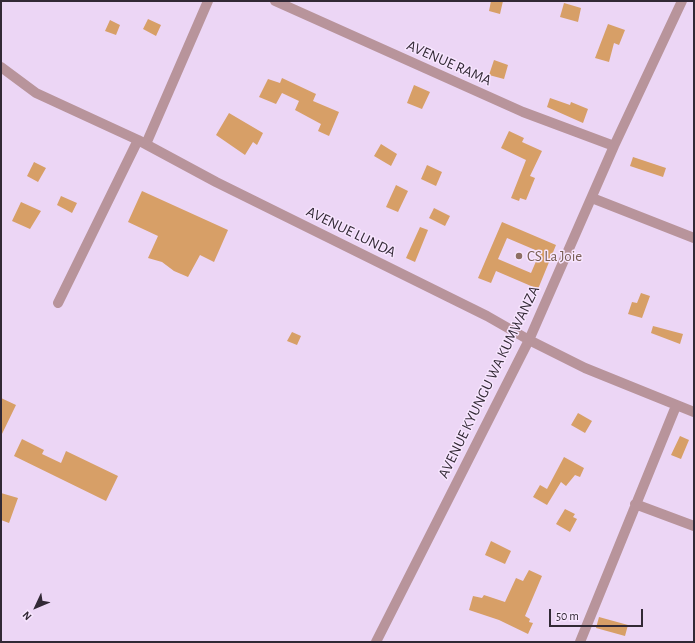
<!DOCTYPE html>
<html>
<head>
<meta charset="utf-8">
<style>
  body { margin:0 }
  #map { position:relative; width:695px; height:643px; overflow:hidden; background:#ecd6f5; font-family:"Alegreya Sans",sans-serif }
  canvas { display:block }
  .frame { position:absolute; inset:0; border:2px solid #322935; pointer-events:none }
  .north { position:absolute; left:16px; top:587px; width:40px; height:40px; -webkit-text-stroke:3px #f7e5fe; paint-order:stroke; rotate:226deg; font-size:11px; font-weight:700; line-height:16px; text-align:center; color:#322935 }
  .north::after { content:''; display:block; margin:auto; width:14px; height:18px; background:#322935; clip-path:polygon(50% 0,100% 100%,50% 72%,0 100%) }
  .scale { position:absolute; left:549px; top:609px; width:94px; height:18px; box-sizing:border-box; border:2px solid #322935; border-top:0; padding-left:5px; font-size:12px; line-height:14px; white-space:nowrap; color:#322935; -webkit-text-stroke:3px #f7e5fe; paint-order:stroke }
</style>
</head>
<body>
<div id="map">
<canvas width="695" height="643"></canvas>
<div class="frame"></div>
<div class="north">N</div>
<div class="scale">50 m</div>
</div>
<script>
const context = document.querySelector('canvas').getContext('2d');
context.lineJoin = 'round';
function fill(path, color) { context.fillStyle = color; context.fill(path, 'evenodd'); }
const poly = rows => new Path2D(rows.map(r => 'M' + r).join(''));
function stroke(path, color, width, dash) { context.strokeStyle = color; context.lineWidth = width; context.lineCap = dash ? 'butt' : 'round'; context.setLineDash(dash || []); context.stroke(path); }
function drawText(font, color, halo, rows, align = 'center') {
  context.font = font + ' "Alegreya Sans",sans-serif'; context.lineWidth = 3; context.setLineDash([]); context.textBaseline = 'middle'; context.strokeStyle = halo; context.fillStyle = color; for (const [text, x, y, turn = 0] of rows) {
    context.save(); context.translate(x, y); context.rotate((+turn || 0) * Math.PI / 180); context.textAlign = isNaN(turn) ? turn : align; if (halo) context.strokeText(text, 0, 0); context.fillText(text, 0, 0); context.restore();
  }
}
const building = poly([
  [491,1,503,1,500,14,489,11],
  [564,3,581,8,578,22,560,17],
  [148,19,161,25,156,36,143,29],
  [110,20,120,25,116,35,105,31],
  [608,24,625,30,619,45,614,43,609,62,595,58],
  [494,60,508,65,504,79,489,75],
  [282,78,316,94,313,101,339,112,329,136,318,131,321,124,295,110,299,101,282,93,276,104,259,97,268,79,280,83],
  [414,85,430,92,422,109,407,103],
  [550,98,570,105,571,102,588,109,583,123,547,107],
  [229,113,263,133,257,145,253,142,245,155,216,135],
  [509,131,524,138,522,142,542,151,530,176,535,178,526,200,520,198,519,201,511,198,526,160,501,148],
  [381,144,397,154,391,166,374,156],
  [633,157,666,168,663,177,630,166],
  [34,162,46,168,38,182,27,176],
  [427,165,442,172,436,186,421,179],
  [396,185,408,191,398,212,386,207],
  [142,191,228,230,214,262,200,255,188,277,174,271,162,262,148,258,158,236,128,222],
  [61,196,77,203,72,213,57,205],
  [21,202,41,211,30,229,12,221],
  [434,208,450,216,445,226,429,218],
  [502,222,556,245,538,289,496,271,491,283,478,278],
  [507,238,540,252,531,273,498,259],
  [420,227,428,230,415,262,406,258],
  [641,293,650,296,642,318,628,314,632,302,637,303],
  [653,326,683,334,680,344,651,333],
  [292,332,301,336,297,345,287,341],
  [1,398,16,405,1,436],
  [578,413,592,421,585,433,571,425],
  [680,436,689,440,681,459,671,455],
  [22,439,44,450,42,454,61,463,66,451,118,476,106,501,14,456],
  [564,457,584,468,580,477,575,475,566,486,561,482,547,505,533,497,540,485,547,489],
  [1,493,18,498,9,523,1,520],
  [565,509,575,514,573,517,577,519,570,532,556,524],
  [491,541,511,551,505,564,485,555],
  [529,570,542,576,525,616,530,619,529,622,533,623,528,634,499,620,469,610,473,596,482,598,484,595,505,602,516,578,523,581],
  [599,617,628,625,625,636,596,628]
]);
const minor = poly([
  [275,1,523,112,614,146],
  [1,67,36,93,138,140,216,182,487,316,529,340,585,368,694,412],
  [146,144,208,1],
  [592,198,694,238],
  [58,303,138,140],
  [635,504,694,526],
  [376,642,529,340,614,146,682,1],
  [580,642,676,406]
]);
const markers = [
  [519,256,4,"#8d6e63"]
];
const streetNames = [
  ["AVENUE RAMA",449,63,24],
  ["AVENUE LUNDA",351,232,26],
  ["AVENUE KYUNGU WA KUMWANZA",489,382,-64]
];
const educationNames = [
  ["CS La Joie",527,256]
];
fill(building, '#d79f67');
stroke(minor, '#b8949b', 10);
for (const [x, y, r, color] of markers) { const dot = new Path2D(); dot.arc(x, y, r, 0, 2 * Math.PI); context.fillStyle = color; context.fill(dot); stroke(dot, '#f7e5fe', 1.5); }
drawText('15px', '#322935', '#f7e5fe', streetNames);
drawText('15px', '#785e54', '#f7e5fe', educationNames, 'left');
</script>
</body>
</html>
